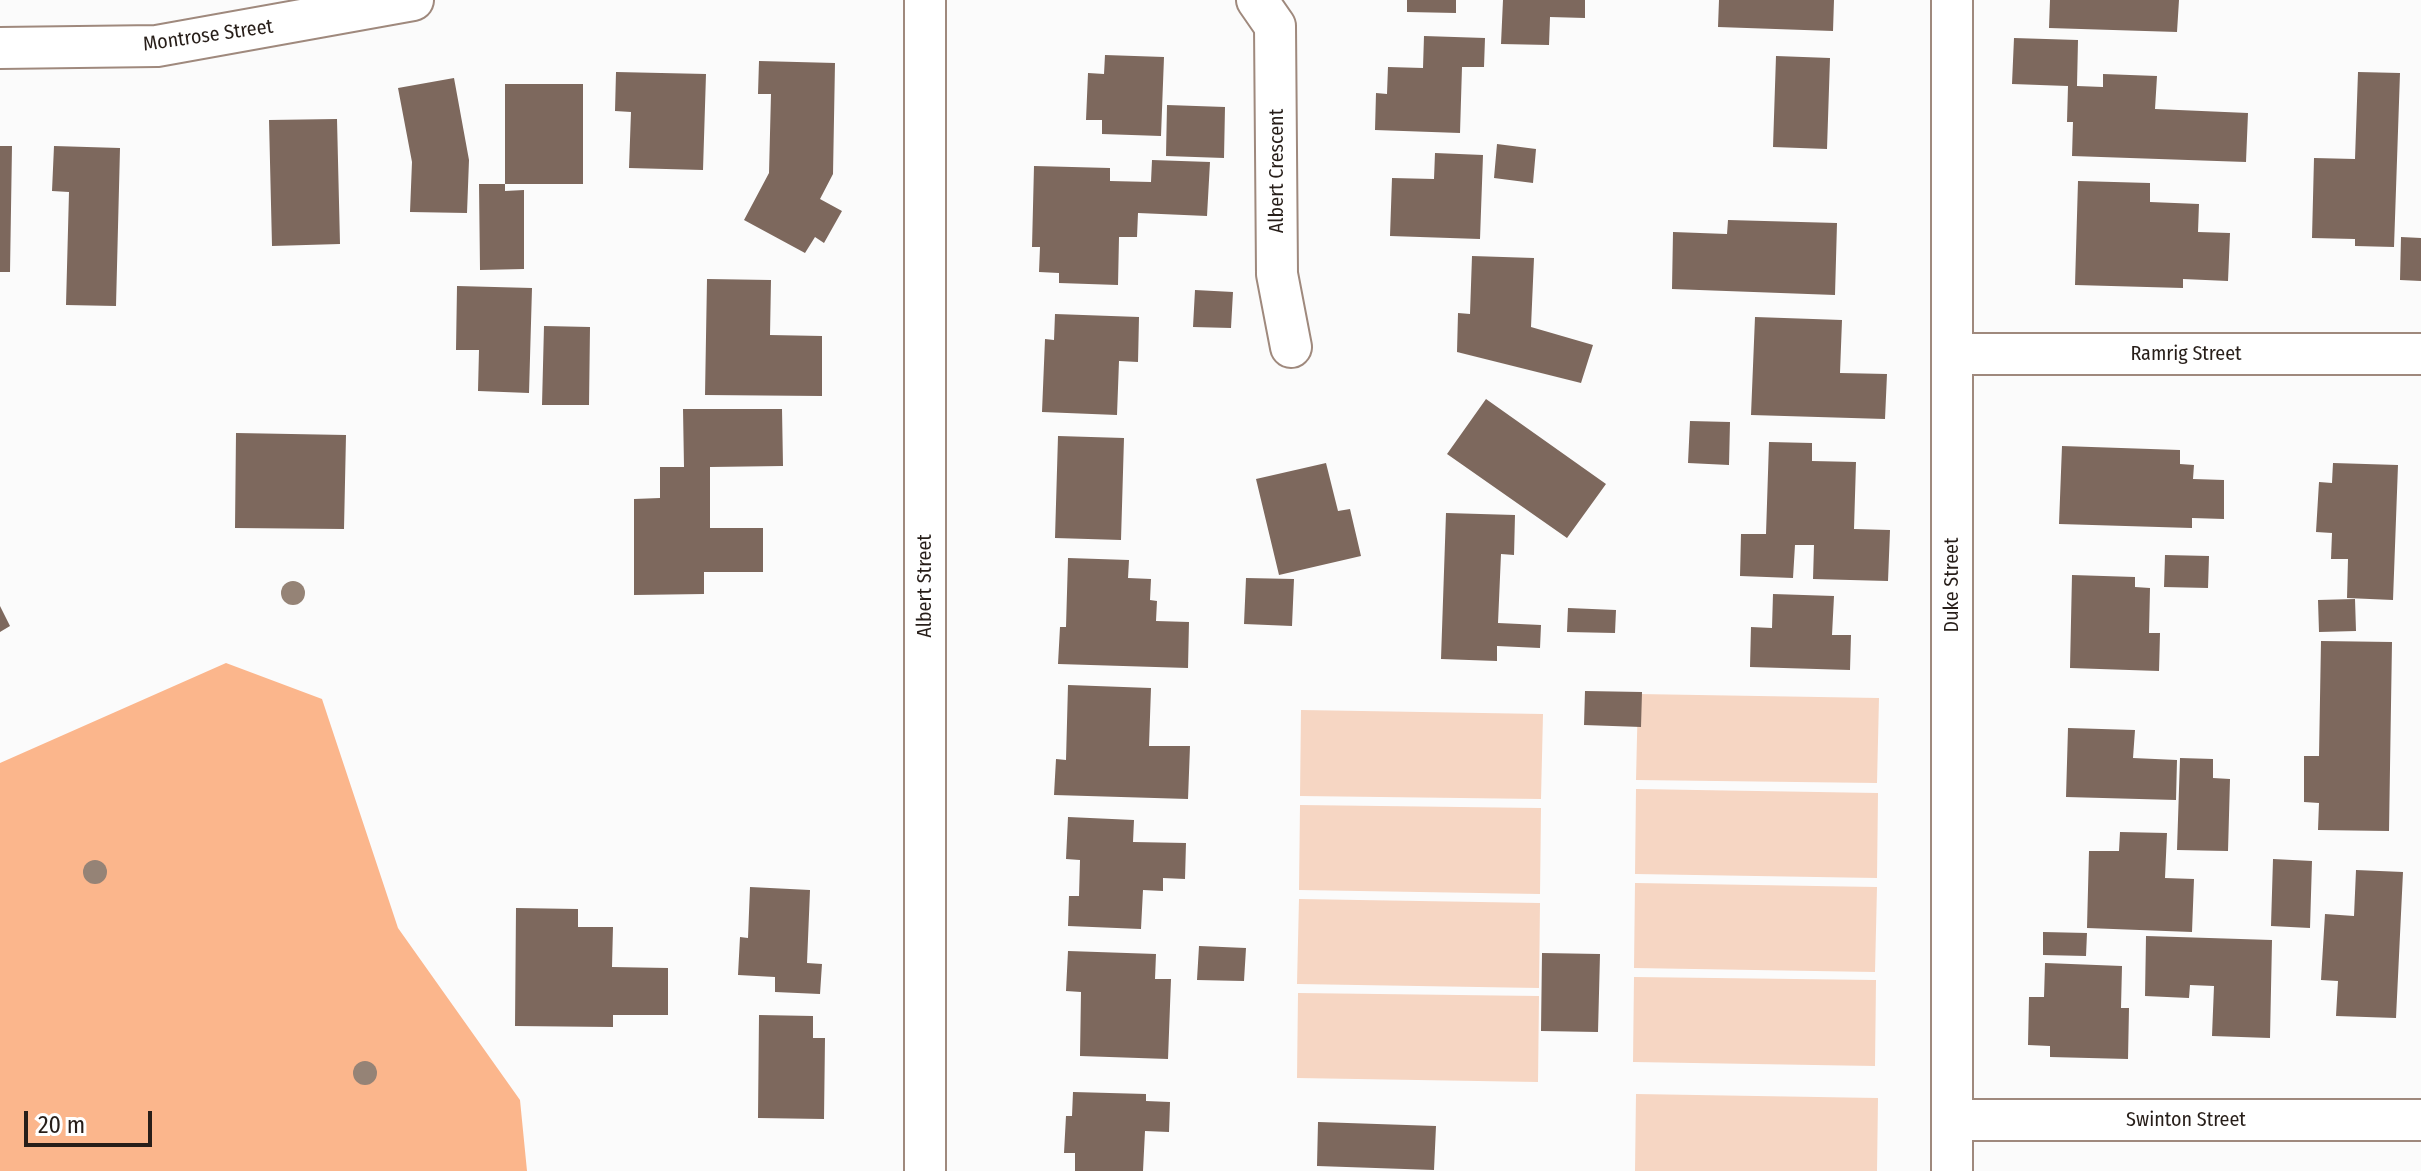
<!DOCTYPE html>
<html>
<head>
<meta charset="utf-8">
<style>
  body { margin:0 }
  #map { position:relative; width:2421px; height:1171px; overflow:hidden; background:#fbfbfb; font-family:"Fira Sans Condensed",sans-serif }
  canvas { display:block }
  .scale { position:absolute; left:24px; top:1111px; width:128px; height:36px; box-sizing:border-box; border:4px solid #271e19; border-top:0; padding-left:10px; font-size:24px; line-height:28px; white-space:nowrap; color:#271e19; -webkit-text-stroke:6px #fff; paint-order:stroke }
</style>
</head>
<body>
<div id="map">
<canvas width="2421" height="1171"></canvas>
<div class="scale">20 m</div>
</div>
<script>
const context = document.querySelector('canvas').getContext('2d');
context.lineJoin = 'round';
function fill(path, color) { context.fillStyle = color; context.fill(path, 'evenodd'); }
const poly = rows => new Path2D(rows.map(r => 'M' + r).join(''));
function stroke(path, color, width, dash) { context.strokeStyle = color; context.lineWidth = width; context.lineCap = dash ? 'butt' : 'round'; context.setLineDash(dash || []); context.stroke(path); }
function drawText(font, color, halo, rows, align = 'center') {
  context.font = font + ' "Fira Sans Condensed",sans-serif'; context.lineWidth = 6; context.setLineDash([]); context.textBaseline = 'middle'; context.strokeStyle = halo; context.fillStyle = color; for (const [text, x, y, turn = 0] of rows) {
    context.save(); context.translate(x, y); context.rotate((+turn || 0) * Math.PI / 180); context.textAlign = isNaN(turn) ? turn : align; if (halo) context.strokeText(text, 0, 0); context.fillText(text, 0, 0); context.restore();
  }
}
const green = poly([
  [1638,694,1879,698,1877,783,1636,780],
  [1301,710,1543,714,1541,799,1300,796],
  [1636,789,1878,793,1877,878,1635,874],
  [1300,805,1541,808,1540,894,1299,890],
  [1635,883,1877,887,1875,972,1634,968],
  [1299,899,1540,903,1539,988,1297,984],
  [1634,977,1876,980,1875,1066,1633,1062],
  [1298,993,1539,996,1538,1082,1297,1078],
  [1636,1094,1878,1098,1877,1171,1635,1171]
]);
const forest = poly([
  [226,663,322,699,398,928,520,1100,527,1171,0,1171,0,763]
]);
const building = poly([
  [1407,0,1456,0,1456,13,1407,12],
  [1503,0,1585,0,1585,18,1550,17,1549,45,1501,44],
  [1719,0,1834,0,1833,31,1718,27],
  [2050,0,2179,0,2177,32,2049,28],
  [1424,36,1485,38,1484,67,1462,67,1460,133,1375,130,1376,93,1387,94,1388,67,1423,68],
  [2014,38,2078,40,2077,86,2103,87,2103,74,2157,76,2155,109,2248,113,2246,162,2072,156,2073,122,2067,122,2068,86,2012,84],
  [1105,55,1164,57,1161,136,1102,134,1102,120,1086,120,1088,73,1104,74],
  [1776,56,1830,58,1827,149,1773,147],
  [759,61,835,63,833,174,820,199,842,211,824,243,815,237,805,253,744,220,769,173,771,94,758,94],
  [616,72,706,74,703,170,629,168,631,112,615,111],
  [2358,72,2400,73,2394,247,2355,246,2355,239,2312,238,2314,158,2355,159],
  [454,78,469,160,467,213,410,212,412,162,398,88],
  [505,84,583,84,583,184,505,184],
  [1167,105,1225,107,1224,158,1166,156],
  [337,119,340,244,272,246,269,120],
  [1497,144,1536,149,1533,183,1494,178],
  [0,146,12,146,10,272,0,272],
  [54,146,120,148,116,306,66,305,69,192,52,191],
  [1435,153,1483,155,1480,239,1390,236,1392,178,1434,179],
  [1152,160,1210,162,1207,216,1138,213,1137,237,1119,237,1118,285,1059,283,1059,273,1039,272,1040,247,1032,247,1034,166,1110,168,1110,181,1151,182],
  [2078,181,2150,183,2150,202,2199,204,2198,232,2230,233,2228,281,2183,279,2183,288,2075,285],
  [479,184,505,184,505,191,524,190,524,269,480,270],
  [1728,220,1837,223,1835,295,1672,289,1673,232,1727,234],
  [2401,237,2421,238,2421,281,2400,280],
  [1472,256,1534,258,1531,327,1593,345,1581,383,1457,352,1458,313,1470,314],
  [707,279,771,280,770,335,822,336,822,396,705,395],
  [457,286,532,288,529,393,478,391,479,350,456,350],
  [1195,290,1233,292,1231,328,1193,327],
  [1055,314,1139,317,1138,362,1119,361,1117,415,1042,412,1045,339,1054,340],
  [1755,317,1842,320,1840,373,1887,374,1885,419,1751,415],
  [544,326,590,327,589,405,542,405],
  [1486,399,1606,484,1567,538,1447,454],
  [683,409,782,409,783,466,710,467,710,528,763,528,763,572,704,572,704,594,634,595,634,499,660,498,660,467,684,467],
  [1690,421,1730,422,1729,465,1688,463],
  [236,433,346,435,344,529,235,528],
  [1058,436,1124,438,1121,540,1055,538],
  [1769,442,1812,443,1812,461,1856,462,1854,529,1890,530,1888,581,1813,579,1814,545,1795,545,1793,578,1740,576,1741,534,1766,534],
  [2062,446,2180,450,2180,464,2194,465,2193,479,2224,480,2224,519,2192,518,2192,528,2059,524],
  [1326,463,1338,511,1350,509,1361,556,1279,575,1256,479],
  [2333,463,2398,465,2393,600,2347,598,2348,559,2331,559,2332,533,2316,532,2319,482,2332,483],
  [1446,513,1515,515,1514,555,1501,554,1498,623,1541,625,1540,648,1497,646,1497,661,1441,659],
  [2165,555,2209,556,2208,588,2164,587],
  [1068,558,1129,560,1128,578,1151,579,1150,600,1157,601,1156,621,1189,622,1188,668,1058,664,1060,627,1066,627],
  [2072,575,2135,577,2135,587,2150,588,2149,633,2160,633,2159,671,2070,668],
  [1246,578,1294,579,1292,626,1244,624],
  [1773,594,1834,596,1832,635,1851,635,1850,670,1750,667,1751,627,1772,628],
  [2355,599,2356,631,2319,632,2318,600],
  [0,606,10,626,0,632],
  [1568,608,1616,610,1615,633,1567,632],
  [2321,641,2392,642,2389,831,2318,830,2319,803,2304,802,2304,756,2319,756],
  [1068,685,1151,688,1149,746,1190,746,1188,799,1054,795,1056,759,1066,760],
  [1585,691,1642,692,1641,727,1584,725],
  [2068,728,2135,730,2133,758,2177,760,2176,800,2066,797],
  [2180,758,2213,759,2213,778,2230,779,2228,851,2177,850],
  [1068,817,1134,820,1133,842,1186,843,1185,879,1163,878,1163,891,1143,890,1141,929,1068,926,1069,896,1079,896,1080,860,1066,859],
  [2120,832,2167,833,2165,878,2194,879,2192,932,2087,928,2089,851,2119,851],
  [2273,859,2312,861,2310,928,2271,926],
  [2356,870,2403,872,2396,1018,2336,1016,2338,981,2321,980,2325,914,2354,916],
  [750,887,810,890,807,963,822,964,820,994,775,992,775,977,738,975,740,937,748,938],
  [516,908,578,909,578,927,613,927,612,967,668,968,668,1015,613,1015,613,1027,515,1026],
  [2043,932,2087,933,2086,956,2043,955],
  [2146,936,2272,940,2270,1038,2212,1036,2214,986,2190,985,2189,998,2145,996],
  [1199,946,1246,948,1244,981,1197,980],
  [1068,951,1156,954,1155,979,1171,979,1168,1059,1080,1056,1081,992,1066,991],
  [1542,953,1600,954,1598,1032,1541,1031],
  [2045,963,2122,966,2121,1008,2129,1008,2128,1059,2050,1057,2050,1046,2028,1045,2029,997,2044,997],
  [759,1015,813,1016,813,1038,825,1038,824,1119,758,1118],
  [1073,1092,1146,1094,1146,1101,1170,1102,1169,1132,1145,1131,1143,1171,1075,1171,1075,1153,1064,1153,1066,1116,1072,1116],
  [1318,1122,1436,1126,1434,1170,1317,1166]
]);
const street = poly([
  [925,0,925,1171],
  [1257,0,1275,26,1277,274,1291,347],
  [1952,0,1952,1171],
  [0,48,157,46,413,0],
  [1952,354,2421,354],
  [1952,1120,2421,1120]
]);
const trees = [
  [293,593],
  [95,872],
  [365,1073]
];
const streetNames = [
  ["Montrose Street",208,36,-8],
  ["Albert Crescent",1277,171,-90],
  ["Ramrig Street",2186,354],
  ["Duke Street",1952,585,-90],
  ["Albert Street",925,586,-90],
  ["Swinton Street",2186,1120]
];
fill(green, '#f6d6c3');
fill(forest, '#fbb68c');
fill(building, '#7d685d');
stroke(street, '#9f897d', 44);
stroke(street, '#fff', 40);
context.fillStyle = '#958376';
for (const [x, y] of trees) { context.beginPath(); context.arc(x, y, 12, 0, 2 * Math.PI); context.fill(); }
drawText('20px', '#271e19', '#fff', streetNames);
</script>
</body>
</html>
